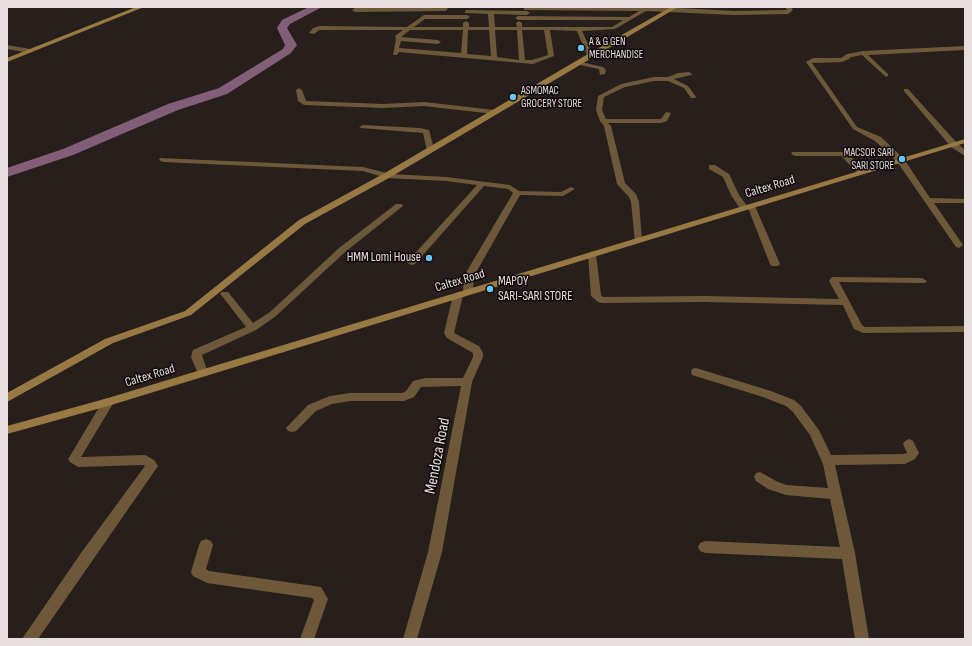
<!DOCTYPE html>
<html>
<head>
<meta charset="utf-8">
<style>
  body { margin:0 }
  #map { position:relative; width:972px; height:646px; overflow:hidden; background:#271f1b; font-family:"Sofia Sans Condensed",sans-serif }
  canvas { display:block }
  .frame { position:absolute; inset:0; border:8px solid #e5dfdd; pointer-events:none }
</style>
</head>
<body>
<div id="map">
<canvas width="972" height="646"></canvas>
<div class="frame"></div>
</div>
<script>
const context = document.querySelector('canvas').getContext('2d');
context.lineJoin = 'round';
const poly = rows => new Path2D(rows.map(r => 'M' + r).join(''));
function fill(path, color) { context.fillStyle = color; context.fill(path, 'evenodd'); }
function stroke(path, color, width, dash) { context.strokeStyle = color; context.lineWidth = width; context.lineCap = dash ? 'butt' : 'round'; context.setLineDash(dash || []); context.stroke(path); }
function drawText(font, color, halo, rows, align = 'center') {
  context.font = font + ' "Sofia Sans Condensed",sans-serif'; context.lineWidth = 3; context.setLineDash([]); context.textBaseline = 'middle'; context.strokeStyle = halo; context.fillStyle = color; for (const [text, x, y, turn = 0] of rows) {
    context.save(); context.translate(x, y); context.rotate((+turn || 0) * Math.PI / 180); context.textAlign = isNaN(turn) ? turn : align; if (halo) context.strokeText(text, 0, 0); context.fillText(text, 0, 0); context.restore();
  }
}
const river = poly([
  [309,7,322,7,290,24,287,28,297,45,291,53,227,94,178,110,73,155,7,177,7,168,63,149,168,104,219,88,283,49,285,45,277,28,282,20,309,7]
]);
const street = poly([
  [448,7,447,10,445,11,355,12,352,10,355,8,448,7],
  [526,7,660,7,734,11,787,10,785,7,791,7,793,10,788,14,734,15,646,11,615,29,582,31,593,55,590,57,587,55,577,31,550,30,554,56,533,64,399,52,397,55,393,55,396,39,395,36,403,30,319,30,314,34,309,33,313,28,319,26,407,27,424,15,467,15,470,17,467,19,425,19,414,27,463,27,463,23,466,21,469,23,469,27,489,27,488,14,465,13,465,11,467,10,527,11,530,13,527,15,494,14,495,27,517,27,516,23,519,21,522,23,522,27,612,27,623,20,518,20,515,18,518,16,629,17,639,11,524,10,524,8,526,7],
  [410,30,463,30,461,53,399,48,401,41,438,44,441,42,438,40,401,37,410,30],
  [468,30,489,30,491,56,467,54,468,30],
  [495,30,517,30,519,60,497,57,495,30],
  [522,30,544,30,548,55,532,60,525,60,522,30],
  [7,45,30,49,33,51,30,53,7,49,7,45],
  [965,46,965,50,868,55,888,74,888,76,886,77,862,55,851,57,849,59,842,62,812,63,857,127,881,137,904,159,930,198,965,199,965,203,934,203,963,245,959,248,956,247,898,163,875,141,853,129,806,62,813,58,841,58,847,54,863,51,965,46],
  [577,61,603,67,606,70,605,74,600,75,599,69,575,64,575,62,577,61],
  [689,72,692,74,691,75,674,79,688,86,696,97,695,98,691,98,684,88,668,81,654,81,625,87,604,97,602,110,606,119,661,119,666,112,671,113,667,121,661,123,608,123,611,126,625,183,636,194,639,202,642,240,641,242,635,242,631,202,629,197,617,184,604,126,600,121,596,110,598,96,621,84,654,77,668,77,678,73,689,72],
  [299,88,302,90,306,101,383,104,424,102,494,110,497,112,494,114,424,106,383,108,304,105,298,101,296,90,299,88],
  [904,89,908,89,957,143,965,150,965,156,951,147,904,91,904,89],
  [363,125,420,128,429,130,434,149,430,151,427,151,423,133,361,128,359,127,363,125],
  [792,152,846,152,866,172,865,174,859,174,841,156,795,156,791,154,792,152],
  [160,158,363,167,391,174,446,177,510,185,519,191,561,192,571,187,575,189,563,196,520,195,474,276,473,292,468,295,463,292,464,276,513,193,508,189,484,186,415,264,412,265,409,264,407,262,409,260,477,185,446,181,386,178,363,171,163,162,159,160,160,158],
  [709,165,715,165,729,174,739,195,747,206,751,204,755,206,780,264,778,266,772,266,770,264,748,208,744,210,741,210,731,195,723,177,709,169,709,165],
  [396,204,402,204,403,206,345,252,276,316,256,330,202,355,208,373,207,376,199,376,191,357,193,350,246,327,222,296,220,294,222,292,228,292,253,323,270,312,339,248,396,204],
  [592,251,596,254,601,295,603,297,705,296,839,299,829,281,832,277,922,278,927,281,925,283,839,282,862,325,865,327,965,326,965,332,863,333,854,329,843,305,705,302,601,303,598,302,591,296,588,254,592,251],
  [458,292,463,295,454,333,479,346,483,353,483,357,472,382,442,552,417,639,403,639,428,552,461,386,421,387,414,397,404,401,350,401,332,404,316,411,296,431,292,432,288,431,286,428,308,405,330,396,350,393,402,393,406,391,413,381,425,378,463,378,473,357,473,353,447,338,444,333,453,295,458,292],
  [696,368,771,391,794,400,801,406,819,430,831,455,903,454,907,453,903,444,905,441,909,439,913,441,919,453,915,459,905,464,835,465,855,553,869,639,855,639,842,559,705,553,700,551,698,547,700,543,705,541,840,547,830,499,786,495,768,489,756,481,754,477,756,473,760,472,776,481,786,485,828,488,823,464,810,435,793,412,786,406,763,397,692,375,691,372,692,369,696,368],
  [108,398,112,399,114,402,81,457,145,455,154,460,158,466,38,639,22,639,81,553,145,466,143,465,78,467,70,462,68,459,70,456,104,399,108,398],
  [206,539,211,541,213,545,206,569,209,571,321,587,328,599,314,639,300,639,314,600,312,598,207,583,193,576,191,572,199,545,201,541,206,539]
]);
const secondary = poly([
  [136,7,144,7,7,62,7,58,136,7],
  [671,7,678,7,389,178,305,224,191,315,113,343,7,402,7,393,105,339,185,311,299,220,383,174,588,54,671,7],
  [965,139,965,143,108,406,7,434,7,426,108,398,965,139]
]);
const markers = [
  [581,48,4,"#6ac3f1"],
  [513,97,4,"#6ac3f1"],
  [902,159,4,"#6ac3f1"],
  [429,258,4,"#6ac3f1"],
  [490,289,4,"#6ac3f1"]
];
const farPoinames = [
  ["A & G GEN",589,42],
  ["MERCHANDISE",589,55],
  ["ASMOMAC",521,91],
  ["GROCERY STORE",521,104],
  ["MACSOR SARI",894,153,"right"],
  ["SARI STORE",894,166,"right"]
];
const streetNames = [
  ["Caltex Road",770,187,-17],
  ["Caltex Road",460,281,-17],
  ["Caltex Road",150,376,-17]
];
const poiNames = [
  ["HMM Lomi House",421,258],
  ["MAPOY",498,282,"left"],
  ["SARI-SARI STORE",498,297,"left"]
];
const nearStreetnames = [
  ["Mendoza Road",438,456,-79]
];
fill(river, '#825e78');
fill(street, '#6d5939');
fill(secondary, '#987943');
for (const [x, y, r, color] of markers) { const dot = new Path2D(); dot.arc(x, y, r, 0, 2 * Math.PI); context.fillStyle = color; context.fill(dot); stroke(dot, '#0d0908', 1.5); }
drawText('11px', '#e5dfdd', '#0d0908', farPoinames, 'left');
drawText('13px', '#e5dfdd', '#0d0908', streetNames);
drawText('13px', '#e5dfdd', '#0d0908', poiNames, 'right');
drawText('16px', '#e5dfdd', '#0d0908', nearStreetnames);
</script>
</body>
</html>
